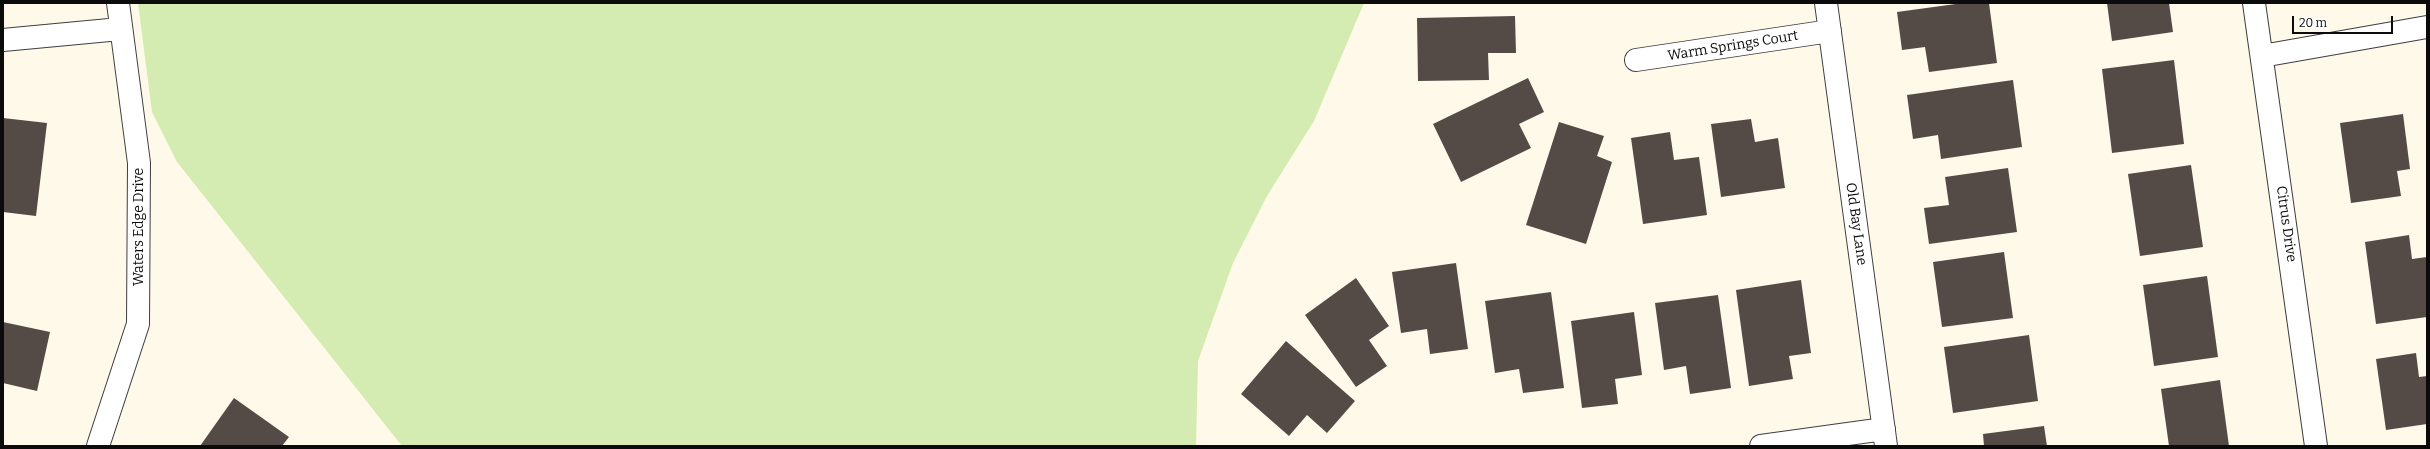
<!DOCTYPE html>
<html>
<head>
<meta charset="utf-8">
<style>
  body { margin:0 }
  #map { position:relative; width:2430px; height:449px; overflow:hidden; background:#fff9ea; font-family:Bitter,serif }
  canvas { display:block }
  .frame { position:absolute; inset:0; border:4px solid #0b0b0b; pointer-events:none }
  .scale { position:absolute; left:2292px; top:16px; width:101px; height:18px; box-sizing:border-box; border:2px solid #0b0b0b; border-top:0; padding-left:5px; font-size:12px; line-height:14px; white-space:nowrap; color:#0b0b0b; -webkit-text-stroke:3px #fff; paint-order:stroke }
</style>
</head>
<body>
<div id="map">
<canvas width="2430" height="449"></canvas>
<div class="frame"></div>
<div class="scale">20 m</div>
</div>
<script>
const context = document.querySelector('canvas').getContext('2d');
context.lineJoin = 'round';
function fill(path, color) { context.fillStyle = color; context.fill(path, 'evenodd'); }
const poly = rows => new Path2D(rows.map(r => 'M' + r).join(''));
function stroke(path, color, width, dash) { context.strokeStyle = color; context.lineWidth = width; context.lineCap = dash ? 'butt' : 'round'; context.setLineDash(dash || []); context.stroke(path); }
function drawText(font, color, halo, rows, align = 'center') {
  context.font = font + ' Bitter,serif'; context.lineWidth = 4; context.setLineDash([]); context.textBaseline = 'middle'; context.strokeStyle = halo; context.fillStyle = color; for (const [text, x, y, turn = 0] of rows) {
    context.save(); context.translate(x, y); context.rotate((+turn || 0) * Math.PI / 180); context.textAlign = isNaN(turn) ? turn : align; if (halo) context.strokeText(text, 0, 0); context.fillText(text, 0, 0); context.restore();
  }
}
const green = poly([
  [138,3,1364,3,1314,121,1267,196,1233,263,1198,361,1196,446,402,446,177,162,152,112]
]);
const building = poly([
  [1963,3,1989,3,1997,63,1929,72,1925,47,1902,50,1897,12],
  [2107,3,2169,3,2173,32,2112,41],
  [1515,16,1516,53,1488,53,1489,80,1418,81,1417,18],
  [2174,60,2184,144,2112,153,2102,69],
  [1528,78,1544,112,1519,124,1531,148,1461,182,1433,124],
  [2013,80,2022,147,1941,159,1938,135,1913,139,1907,95],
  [2403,114,2410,169,2397,171,2401,196,2351,203,2340,123],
  [3,118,47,123,36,216,3,212],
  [1751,119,1755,142,1778,138,1785,188,1721,197,1711,124],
  [1559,122,1604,136,1597,156,1612,162,1586,244,1526,225],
  [1670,132,1674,160,1699,157,1707,215,1643,224,1631,138],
  [2191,165,2203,247,2140,256,2128,174],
  [2008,168,2017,232,1929,244,1924,208,1949,205,1945,177],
  [2409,235,2412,259,2427,257,2427,317,2376,324,2365,242],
  [2004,252,2013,318,1942,327,1933,262],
  [1456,263,1468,349,1430,354,1427,329,1401,333,1392,272],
  [2207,276,2218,357,2154,366,2143,285],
  [1356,278,1389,326,1369,340,1387,366,1356,387,1305,315],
  [1801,280,1811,353,1789,356,1793,379,1749,386,1736,290],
  [1551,292,1564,388,1523,393,1519,369,1495,373,1485,301],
  [1718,295,1731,388,1690,394,1686,366,1664,370,1655,303],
  [1634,312,1642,375,1615,379,1618,404,1582,408,1571,321],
  [3,322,50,332,37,391,3,383],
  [2029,335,2038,401,1953,413,1944,347],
  [1286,341,1355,401,1327,433,1307,415,1289,436,1241,394],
  [2416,353,2419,377,2427,376,2427,424,2386,430,2376,359],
  [2220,380,2229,446,2169,446,2161,389],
  [234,398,289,437,282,446,200,446],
  [2044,426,2047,446,1984,446,1983,434]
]);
const minor = poly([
  [1826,3,1886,446],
  [2254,3,2316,446],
  [3,40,120,29],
  [2262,56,2427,27],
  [1636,60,1830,31],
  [98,446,138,324,139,163,118,3],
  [1761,446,1884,429]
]);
const streetNames = [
  ["Warm Springs Court",1733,46,-9],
  ["Old Bay Lane",1856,224,82],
  ["Citrus Drive",2286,224,82],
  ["Waters Edge Drive",139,227,-90]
];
fill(green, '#d4ebb1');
fill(building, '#544b47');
stroke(minor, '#3e3e3e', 24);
stroke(minor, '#fff', 22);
drawText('14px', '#0b0b0b', '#fff', streetNames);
</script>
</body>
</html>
